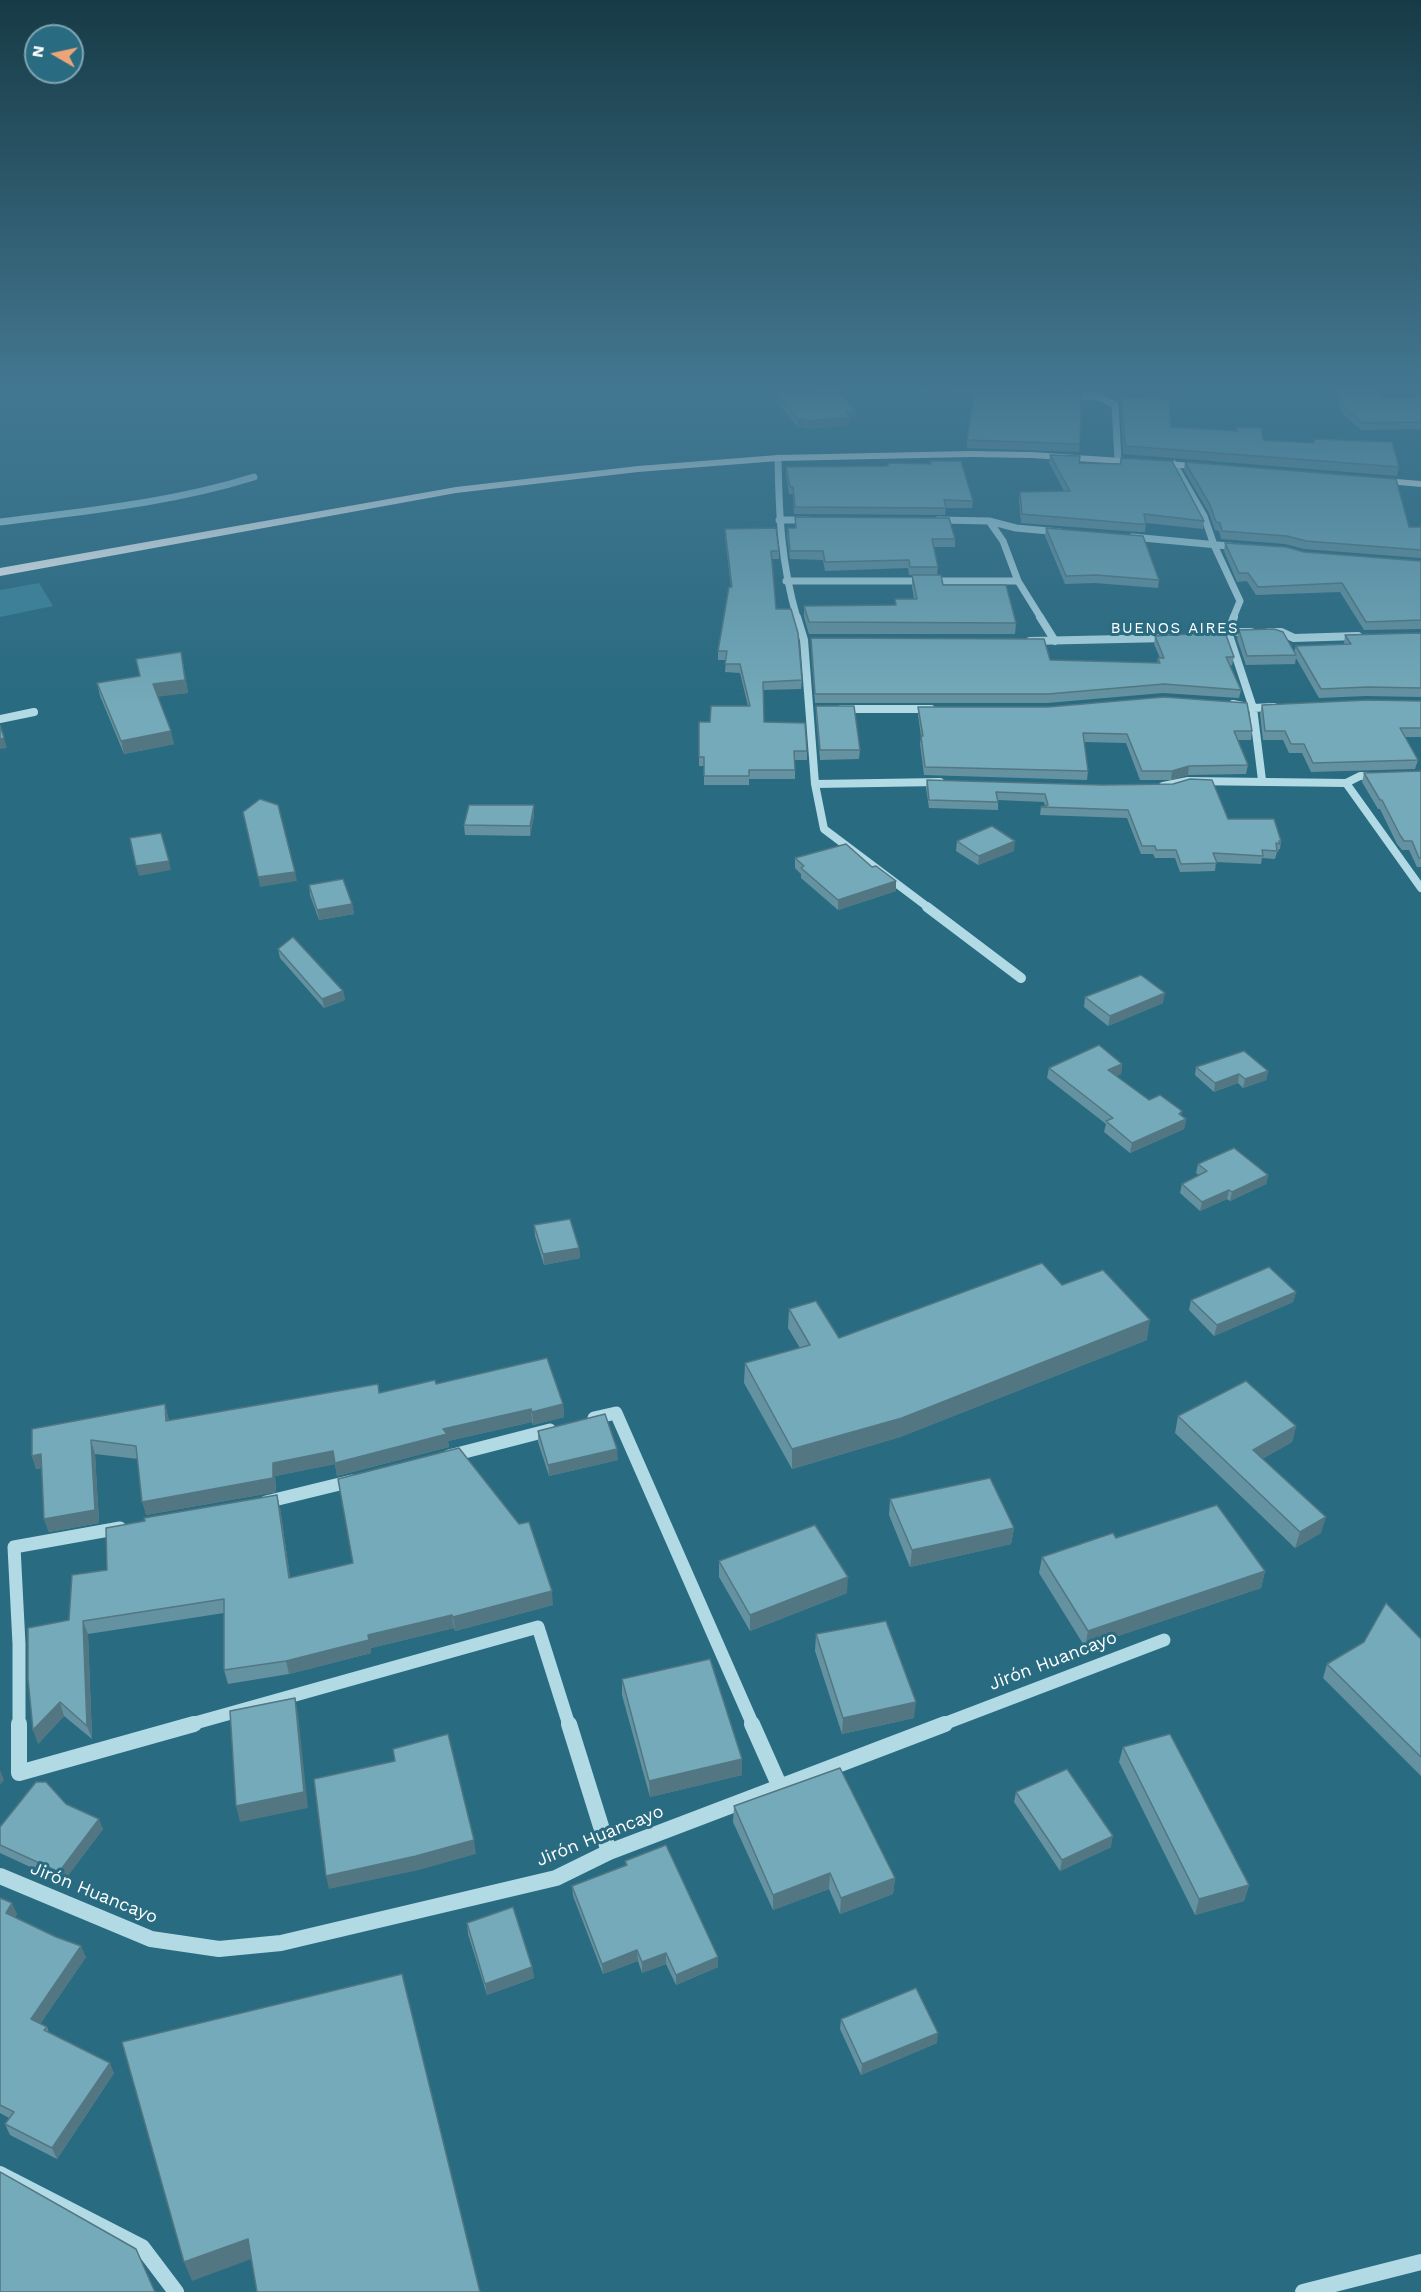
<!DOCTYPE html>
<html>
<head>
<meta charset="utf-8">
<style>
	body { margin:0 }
	#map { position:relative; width:1421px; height:2292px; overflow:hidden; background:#296b80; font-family:"Work Sans",sans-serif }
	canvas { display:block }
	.north { position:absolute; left:24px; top:24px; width:60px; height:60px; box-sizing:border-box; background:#296b80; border:2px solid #7fa6b3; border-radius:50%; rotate:279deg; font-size:16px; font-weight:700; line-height:24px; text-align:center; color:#fff }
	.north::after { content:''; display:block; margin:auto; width:21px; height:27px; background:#eca578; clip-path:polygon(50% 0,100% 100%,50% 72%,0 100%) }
</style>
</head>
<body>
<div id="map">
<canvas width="1421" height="2292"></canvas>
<div class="north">N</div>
</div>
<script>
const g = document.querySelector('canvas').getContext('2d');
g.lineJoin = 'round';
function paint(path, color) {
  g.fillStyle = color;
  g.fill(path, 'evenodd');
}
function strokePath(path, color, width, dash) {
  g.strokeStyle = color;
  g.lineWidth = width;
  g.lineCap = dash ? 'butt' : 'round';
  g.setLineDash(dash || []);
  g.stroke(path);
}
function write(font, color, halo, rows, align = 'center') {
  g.font = font + ' "Work Sans",sans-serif';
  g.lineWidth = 6;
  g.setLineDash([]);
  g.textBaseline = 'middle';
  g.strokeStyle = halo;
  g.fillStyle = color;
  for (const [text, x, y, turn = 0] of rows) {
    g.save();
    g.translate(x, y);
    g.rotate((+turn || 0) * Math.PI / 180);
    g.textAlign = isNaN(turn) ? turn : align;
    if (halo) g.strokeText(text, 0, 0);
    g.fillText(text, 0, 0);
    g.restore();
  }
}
paint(new Path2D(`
	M39,583L53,606L0,617V590Z`), '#3a859b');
strokePath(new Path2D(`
	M913,385L989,390
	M1068,395L1099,397L1115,405L1118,460
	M778,458C779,515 781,563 797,618
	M1174,464L1204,516L1214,545L1240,601L1233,618
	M779,520H809
	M938,520L989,521
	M0,522C86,511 170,503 254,477
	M1132,537L1239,547
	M786,581H1018
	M1041,618L1018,581L1003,541L989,521L1016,528L1060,532`), '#b1dae5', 7);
strokePath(new Path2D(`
	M797,617L804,640L815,784L824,829L929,908
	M1040,617L1055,641
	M1234,617L1228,632L1253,708L1262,780
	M1269,632H1281L1294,638L1358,636
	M1213,635L1228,632H1251
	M1030,641L1167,638
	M1233,704L1253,708L1274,707
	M841,709H931
	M0,719L34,712
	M1346,783L1421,888
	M815,784L940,782
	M1163,786L1188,781L1346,783L1360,776H1376`), '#b1dae5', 8);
strokePath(new Path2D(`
	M927,907L1021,978`), '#b1dae5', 10);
strokePath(new Path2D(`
	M594,1418L616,1413L753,1725
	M449,1456L550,1430
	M266,1502L352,1481
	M19,1725V1644L14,1547L120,1528
	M188,1725L538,1627L569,1725
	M941,1725L1164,1640`), '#b1dae5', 13);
strokePath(new Path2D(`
	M19,1724V1773L194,1724
	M569,1724L609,1852
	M752,1724L780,1787
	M0,1876L151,1939L219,1949L281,1943L556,1878L609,1852L945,1724
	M0,2174L142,2247L176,2292
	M1303,2292L1421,2262`), '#b1dae5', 16);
paint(new Path2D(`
	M970,451L1032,452L1210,464L1215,467L1210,470L1032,458L970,457L778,461L638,472L456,493L0,576V568L456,487L638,466L778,455Z
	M1372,477L1421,481V487L1368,482V478Z`), '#fff');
paint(new Path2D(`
	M1005,385H1081V390Z
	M1335,385H1376L1380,397H1421V429L1361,430L1342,414L1334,389Z
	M777,394L856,419H850V425L807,429L805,427L798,428L777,402Z
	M1122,397L1171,427L1236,431V427L1263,440L1313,443L1314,439L1399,467L1397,476L1123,454L1121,405Z
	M967,440L1080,444L1079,452L967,448Z
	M1050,455L1079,463L1120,464L1121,458L1204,521L1203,529L1146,523L1145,532H1138L1021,523L1019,500L1020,492L1064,491L1049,463Z
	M930,461L973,501L972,508H946L945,515L794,514L793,494H789L786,474V467L887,466L930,464Z
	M1185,462L1409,527H1421V558L1304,549L1285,544L1221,539L1219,531L1215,530L1209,513L1184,470Z
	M795,517L955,539V547H934L938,567L937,575L943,585L1016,623L1015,634H809L804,617V606L895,605V599H914L912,587V575H909L908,568L825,571L823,560L790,559L787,536L788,528H795Z
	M1046,528L1159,580L1158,588L1095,583L1065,584L1045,536Z
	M725,529L779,551V559H772L776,609L802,680L801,689L763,690L764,722L807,751V760H795V779H749V785H704V766H699V722H710L748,706L740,673L725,672L726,660H718V651L731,587L725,537Z
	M1225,543L1304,552L1421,561V629L1364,630L1340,592L1256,595L1247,581L1237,582L1224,551Z
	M1239,630L1294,652L1296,646L1344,645V643L1345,635L1421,633V697L1366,696L1319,698L1296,658L1295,664L1246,665L1237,639Z
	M1155,636L1234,657L1232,665L1230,666L1241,690L1239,698L1163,693L1047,703H815L811,646V638L1050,660L1157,663L1158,658H1160L1154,644Z
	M181,652L188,693L158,696L174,744L124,754L100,696L97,683L140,676Z
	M1421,701V737H1405L1418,760L1415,769L1311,772L1302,753H1289L1283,740H1263L1260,714L1262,705Z
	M816,706L860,750L859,759L820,760L816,715Z
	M918,707L1252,731L1251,740H1238L1248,765L1246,774L1188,775L1171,780H1140L1126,743L1084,742L1088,771L1087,780L924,775L920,744L921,736L918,715Z
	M1421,771V867H1417L1409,850H1402L1397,844L1380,809H1378L1362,782L1364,773Z
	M927,780L1102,785L1228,819L1281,841L1280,849H1279L1278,852H1277L1275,859L1262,858L1261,864L1216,862L1215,871L1180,872L1175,858H1155L1153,854H1141L1127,818L1040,815L1041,807L1045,806L1044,802L998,800V810L929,808L926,788Z
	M534,815L530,836L465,835L464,825Z
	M957,841L1014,851L978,865L956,851Z
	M795,858L872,867L896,881V891L838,910L801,878V874L795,868Z
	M309,885L352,904L354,914L319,920L310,895Z
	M278,949L343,991L345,1000L324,1008L280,958Z
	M1085,997L1163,1003L1108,1026L1084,1007Z
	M1122,1064L1121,1074L1116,1076L1149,1100L1182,1111L1181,1115L1186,1119L1184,1129L1130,1153L1104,1132L1106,1124L1047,1078L1049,1068Z
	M1196,1067L1268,1071L1266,1080L1243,1088L1238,1083L1214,1092L1195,1075Z
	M1198,1164L1268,1175L1266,1184L1230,1201L1227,1199L1200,1211L1180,1193L1182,1184L1199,1175L1196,1173Z
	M534,1225L579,1248L580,1258L544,1265L535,1236Z
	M1062,1285L1147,1340L900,1437L792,1469L744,1383L745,1363L800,1348L788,1328L789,1309L839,1338Z
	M1296,1292L1293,1302L1214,1336L1189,1310L1191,1300Z
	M436,1384L563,1404L564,1417L533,1425L532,1422L448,1441L449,1447L337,1476L335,1464L275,1476L276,1492L146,1515L138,1459L95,1454L99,1523L49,1532L44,1519L42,1468L36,1469L32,1456L165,1404L169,1421L379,1393Z
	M1178,1416L1296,1426L1292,1442L1262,1459L1321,1533L1295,1548L1175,1433Z
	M538,1431L618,1460L549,1476L538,1442Z
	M890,1499L1014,1528L1011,1544L910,1567L889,1515Z
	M280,1508L290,1577L553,1605L455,1631L454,1628L371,1648V1653L289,1674L228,1684L224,1670V1613L88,1634L92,1739L64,1716L38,1744L69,1620L107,1570Z
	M1116,1538L1265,1571L1261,1588L1085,1647L1039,1573L1042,1557Z
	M719,1561L847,1593L750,1631L719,1577Z
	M816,1634L914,1718L842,1734L815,1651Z
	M1421,1639V1776L1323,1678L1327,1664Z
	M622,1679L742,1759V1775L650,1797L622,1695Z
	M1123,1747L1249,1885L1244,1901L1195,1915L1119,1762Z
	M1016,1792L1111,1847L1060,1871L1014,1802Z
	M66,1804L103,1829L63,1882L0,1853V1827Z
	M734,1806L895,1878L893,1894L840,1914L829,1889L773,1910L733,1822Z
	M625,1861L718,1967L676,1985L666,1964L642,1973L638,1961L603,1974L573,1896L572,1886L626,1866Z
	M0,1898L17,1914L15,1917L86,1957L40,2024L47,2027L49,2033L114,2073L57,2159L10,2135L5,2124L9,2118L0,2113Z
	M467,1923L532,1967L534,1978L487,1995L468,1934Z
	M841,2019L937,2043L861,2075L840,2029Z`), '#6592a0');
paint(new Path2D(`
	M856,411V419H850V425L807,429V421L846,412Z
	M806,419L805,427L798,428V420Z
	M181,652L188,693L156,697L153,684Z
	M171,731L174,744L124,754L121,741Z
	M4,738L7,748L0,749V739Z
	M1189,766L1188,775L1171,780L1172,771Z
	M534,805V815L530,836V826Z
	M1015,841L1014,851L978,865L979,856Z
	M169,861L171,870L139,876L136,866Z
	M295,872L297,881L260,887L258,877Z
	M896,881V891L838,910V900Z
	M352,904L354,914L319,920L317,910Z
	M343,991L345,1000L324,1008L322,999Z
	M1165,993L1163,1003L1108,1026L1110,1016Z
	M1122,1064L1121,1074L1107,1080L1108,1070Z
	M1268,1071L1266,1080L1243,1088L1245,1079Z
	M1239,1074L1238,1083L1214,1092L1215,1083Z
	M1182,1111L1180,1122L1186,1119L1184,1129L1130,1153L1132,1143Z
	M1268,1175L1266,1184L1230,1201L1232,1192Z
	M1229,1190L1227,1199L1200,1211L1202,1202Z
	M579,1248L580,1258L544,1265L543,1254Z
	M1296,1292L1293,1302L1214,1336L1217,1325Z
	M1150,1320L1147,1340L900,1437L792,1469V1449Z
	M165,1404L168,1417L170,1434L166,1421Z
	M563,1404L564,1417L533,1425L532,1412Z
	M531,1409L532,1422L448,1441L449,1447L337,1476L335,1463L443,1429Z
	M1296,1426L1292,1442L1249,1466L1253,1450Z
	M91,1440L95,1454L99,1523L49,1532L44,1519Z
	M617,1449L618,1460L549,1476L548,1465Z
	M333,1451L335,1464L275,1476L276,1492L146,1515L142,1502L273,1463Z
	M41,1454L45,1467L36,1469L32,1456Z
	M277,1495L280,1508L292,1591L289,1578Z
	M1326,1517L1321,1533L1295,1548L1300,1532Z
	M1014,1528L1011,1544L910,1567L912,1550Z
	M1265,1571L1261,1588L1085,1647L1088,1631Z
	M848,1577L847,1593L750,1631V1615Z
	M552,1591L553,1605L455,1631L453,1617Z
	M452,1615L454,1628L371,1648V1653L289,1674L286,1661L368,1635Z
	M83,1621L88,1634L92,1739L87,1726Z
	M295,1698L298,1714L308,1808L240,1822L236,1806Z
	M60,1702L64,1716L38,1744L33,1730Z
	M916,1702L914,1718L842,1734L843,1718Z
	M742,1759V1775L650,1797L649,1781Z
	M0,1770L4,1780L0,1785Z
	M99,1819L103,1829L63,1882L59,1872Z
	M1113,1836L1111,1847L1060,1871L1062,1860Z
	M474,1840L476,1854L419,1870L329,1889L326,1876Z
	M830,1873L829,1889L773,1910V1895Z
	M895,1878L893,1894L840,1914L841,1898Z
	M1249,1885L1244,1901L1195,1915L1199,1899Z
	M12,1903L17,1914L10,1924L6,1913Z
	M81,1946L86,1957L36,2030L31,2019Z
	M637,1950L638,1961L603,1974L602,1964Z
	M666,1953V1964L642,1973V1962Z
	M718,1957V1967L676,1985V1975Z
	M532,1967L534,1978L487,1995L485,1984Z
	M938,2033L937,2043L861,2075L862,2064Z
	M110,2063L114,2073L57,2159L52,2148Z
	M248,2239L254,2258L192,2281L184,2262Z`), '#527782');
const building = new Path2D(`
	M1337,385H1376L1380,397H1421V422L1362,423L1344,407Z
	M975,387L1081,393L1080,444L967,440Z
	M836,388L856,411L846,412L850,417L807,421L806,419L798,420L777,394Z
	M1122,397L1169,399L1171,427L1237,431L1236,427L1261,428L1263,440L1314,443V439L1392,442L1399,467L1125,446Z
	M1050,455L1080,456L1079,463L1121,464V458L1172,461L1204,521L1144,514L1146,524H1139L1022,514L1020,492L1070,491Z
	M930,461H961L973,501L944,500L946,508L795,507L793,487H790L786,467L887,466L889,463L931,464Z
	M1185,462L1396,479L1409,527H1421V550L1306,541L1287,536L1222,531L1220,523L1216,522L1210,505Z
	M795,517L949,518L955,539H932L938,567H910L909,560L825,562L823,551H790L788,528H796Z
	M776,528L779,551H771L776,609H791L798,633L802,680L763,682L764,722L805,723L807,751H794L795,770H749V776H704V757H699V722H710L711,706H750L740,664H725L727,651H718L729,587H732L725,529Z
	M1046,528L1143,536L1159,580L1096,575L1066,576Z
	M1225,543L1286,547L1304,552L1421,561V620L1366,622L1342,583L1258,587L1248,573H1239Z
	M912,575H941L943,585H1006L1016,623L809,622L804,606L896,605L895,599H917Z
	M1274,629L1283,632L1296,655L1247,656L1239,630Z
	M1225,632L1234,657H1226L1241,690L1164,684L1048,694H815L811,638L1044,639L1050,660L1160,663L1158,658H1164L1155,636Z
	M1421,633V688L1368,687L1321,689L1296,646L1351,644L1345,635Z
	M181,652L185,680L153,684L171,731L121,741L97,683L140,676L136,659Z
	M1164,697L1247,703L1252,731H1234L1248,765L1189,766L1172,771H1142L1127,734L1083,733L1088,771L925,767L921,736H923L918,707H1048Z
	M1368,700L1421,701V728H1400L1418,760L1313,763L1304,744H1291L1285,731H1265L1262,705Z
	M816,706H854L860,750H820Z
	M0,725L4,738L0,739Z
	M1421,771V858H1419L1412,841H1404L1400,835L1382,800H1380L1364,773Z
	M1190,779L1212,780L1228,819H1274L1281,841H1279L1280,844L1276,843L1277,851L1262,850L1263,856L1213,853L1217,863L1181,864L1176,850H1156L1155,846H1142L1128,810L1041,807L1048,805L1045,794L996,792L998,802L929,800L927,780L1102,785L1173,784Z
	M260,799L278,805L295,872L258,877L243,812Z
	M469,805H534L530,826L464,825Z
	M992,826L1015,841L979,856L957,841Z
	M161,833L169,861L136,866L130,838Z
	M846,844L872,867L876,866L896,881L838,900L801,868L804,866L795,858Z
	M343,879L352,904L317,910L309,885Z
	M293,937L343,991L322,999L278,949Z
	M1141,975L1165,993L1110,1016L1085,997Z
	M1099,1045L1122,1064L1108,1070L1149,1100L1160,1095L1182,1111L1179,1114L1186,1119L1132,1143L1106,1121L1113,1118L1049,1068Z
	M1244,1051L1268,1071L1245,1079L1239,1074L1215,1083L1196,1067Z
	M1234,1148L1268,1175L1232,1192L1229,1190L1202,1202L1182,1184L1207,1171L1198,1164Z
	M570,1219L579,1248L543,1254L534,1225Z
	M1042,1263L1062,1285L1103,1270L1150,1320L902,1418L792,1449L745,1363L810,1345L789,1309L816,1301L839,1338Z
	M1269,1267L1296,1292L1217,1325L1191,1300Z
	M547,1358L563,1404L532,1412L531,1409L443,1429L447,1434L335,1463L333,1451L273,1463V1478L142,1502L136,1446L91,1440L95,1510L44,1519L41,1454L32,1456V1429L165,1404L166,1421L378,1384L379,1393L435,1380L436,1384Z
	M1246,1381L1296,1426L1253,1450L1326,1517L1300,1532L1178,1416Z
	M605,1414L617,1449L548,1465L538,1431Z
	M459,1448L519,1524L529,1522L552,1591L453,1617L452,1615L368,1635L369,1640L286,1661L224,1670V1599L83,1621L87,1726L60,1702L33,1730L28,1679V1628L69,1620L72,1575L107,1570L106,1528L145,1521L144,1518L277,1495L289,1578L353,1563L338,1479Z
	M990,1478L1014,1528L912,1550L890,1499Z
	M1217,1505L1265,1571L1088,1631L1042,1557L1113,1533L1116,1538Z
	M815,1525L848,1577L750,1615L719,1561Z
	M1386,1603L1421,1639V1757L1327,1664L1364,1642Z
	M886,1621L916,1702L843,1718L816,1634Z
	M710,1659L742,1759L649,1781L622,1679Z
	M295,1698L304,1792L236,1806L230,1711Z
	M448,1734L474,1840L416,1856L326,1876L314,1779L395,1761L393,1749Z
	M1170,1734L1249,1885L1199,1899L1123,1747Z
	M840,1768L895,1878L841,1898L830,1873L773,1895L734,1806Z
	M1067,1769L1113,1836L1062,1860L1016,1792Z
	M36,1782H46L66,1804L99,1819L59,1872L0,1845V1827Z
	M666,1845L718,1957L676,1975L666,1953L642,1962L637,1950L602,1964L572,1886L627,1865L625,1861Z
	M0,1898L12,1903L6,1913L56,1937L81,1946L31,2019L47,2027L44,2030L110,2063L52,2148L5,2124L14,2112L0,2105Z
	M513,1907L532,1967L485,1984L467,1923Z
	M402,1974L480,2292H257L248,2239L184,2262L122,2042Z
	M916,1988L938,2033L862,2064L841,2019Z
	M0,2172L136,2249L155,2292H0Z`);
paint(building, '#75aaba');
strokePath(building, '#527782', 1.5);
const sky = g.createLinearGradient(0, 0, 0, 706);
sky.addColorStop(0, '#173b46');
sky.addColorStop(0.55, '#437791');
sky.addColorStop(1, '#43779100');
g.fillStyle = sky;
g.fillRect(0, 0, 1421, 706);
g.letterSpacing = '1.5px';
write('15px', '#fff', '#296b80', [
	["BUENOS AIRES",1175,629]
]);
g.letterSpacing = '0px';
write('18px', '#fff', '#296b80', [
	["Jirón Huancayo",1053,1661,-21],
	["Jirón Huancayo",600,1836,-22],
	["Jirón Huancayo",94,1893,22]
]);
</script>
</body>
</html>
